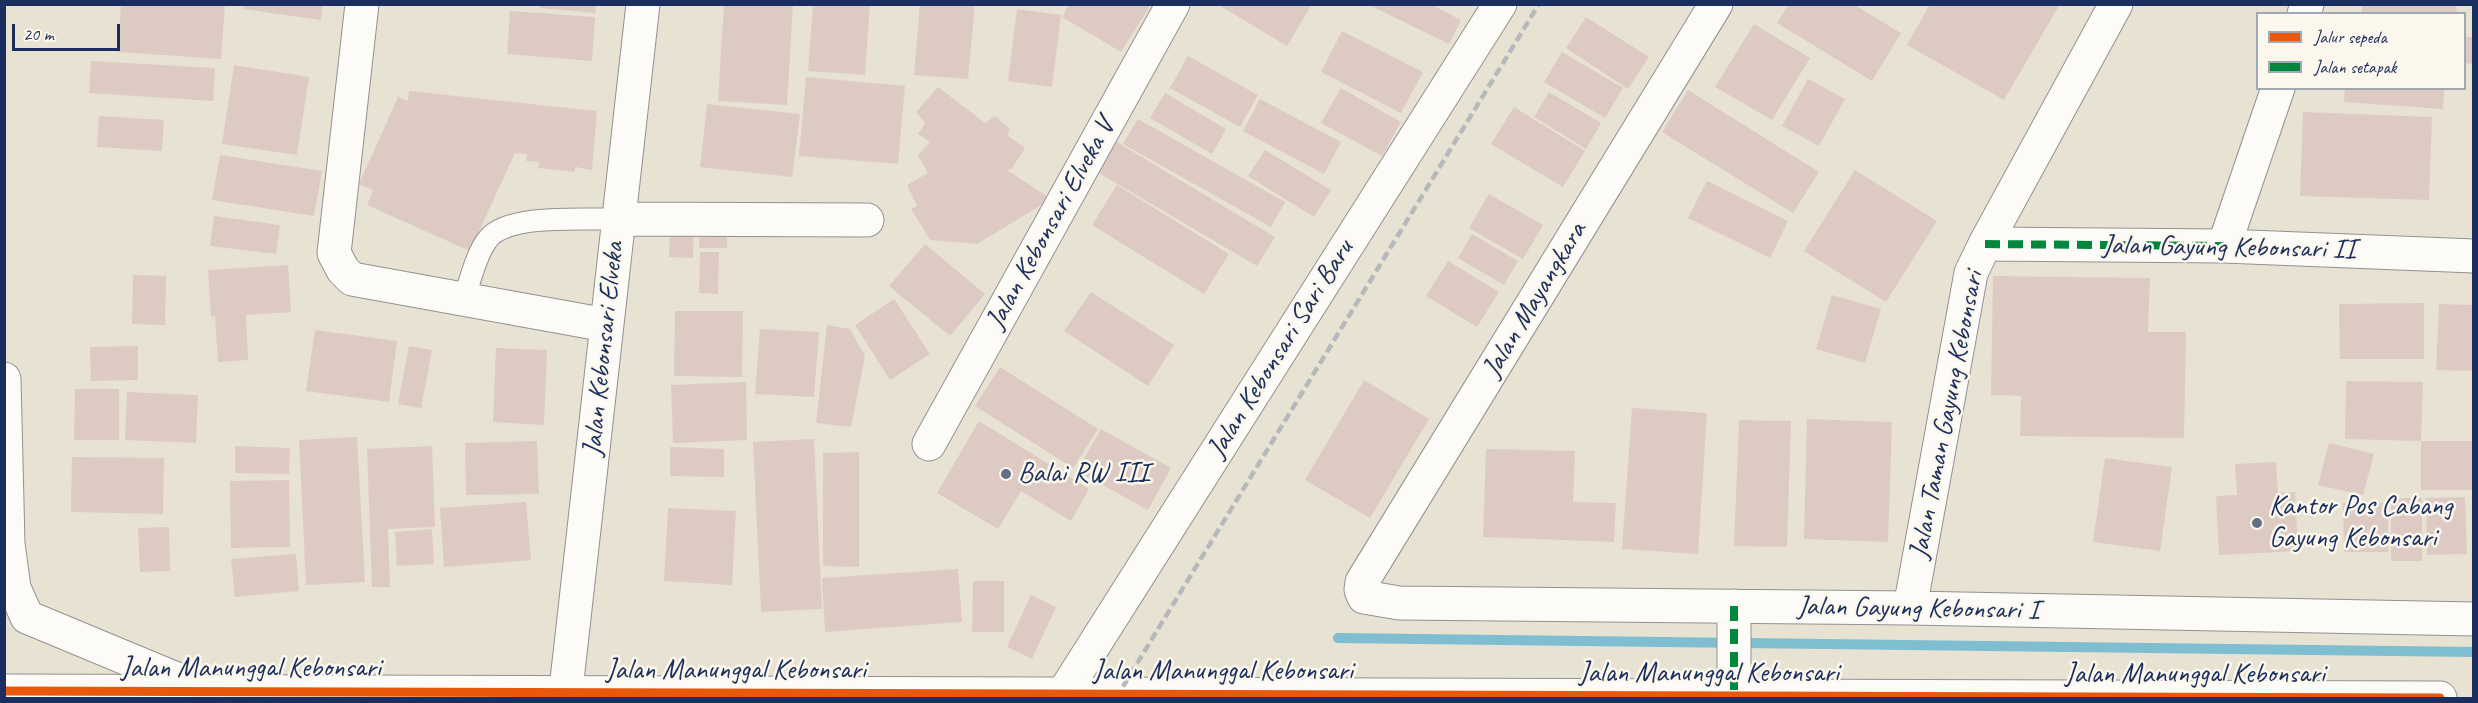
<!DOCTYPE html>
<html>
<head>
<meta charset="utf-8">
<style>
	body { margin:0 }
	#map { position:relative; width:2478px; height:703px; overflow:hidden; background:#e8e2d2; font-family:Caveat,sans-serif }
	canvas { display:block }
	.frame { position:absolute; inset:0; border:6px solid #1b2f5e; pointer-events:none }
	.legend { position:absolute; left:2256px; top:12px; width:210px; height:78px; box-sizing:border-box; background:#fbf7ec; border:2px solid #a1a7b3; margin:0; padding:8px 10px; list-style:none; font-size:18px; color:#1b2f5e }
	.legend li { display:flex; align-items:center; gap:12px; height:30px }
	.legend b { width:30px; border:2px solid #a1a7b3 }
	.scale { position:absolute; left:12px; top:24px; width:108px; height:27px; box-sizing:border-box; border:3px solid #1b2f5e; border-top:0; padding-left:8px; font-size:18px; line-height:21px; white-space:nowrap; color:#1b2f5e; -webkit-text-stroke:4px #fbf7ec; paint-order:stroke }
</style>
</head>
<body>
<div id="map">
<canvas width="2478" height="703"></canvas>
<div class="frame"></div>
<ul class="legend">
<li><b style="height:8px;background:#e8590c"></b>Jalur sepeda</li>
<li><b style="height:8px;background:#00873e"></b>Jalan setapak</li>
</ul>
<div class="scale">20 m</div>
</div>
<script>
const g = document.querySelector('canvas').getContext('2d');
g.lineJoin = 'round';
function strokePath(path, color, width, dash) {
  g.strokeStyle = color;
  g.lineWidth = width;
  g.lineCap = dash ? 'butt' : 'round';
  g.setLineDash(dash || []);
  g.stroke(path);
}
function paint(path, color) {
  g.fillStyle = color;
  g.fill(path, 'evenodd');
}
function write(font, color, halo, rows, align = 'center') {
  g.font = font + ' Caveat,sans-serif';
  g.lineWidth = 5;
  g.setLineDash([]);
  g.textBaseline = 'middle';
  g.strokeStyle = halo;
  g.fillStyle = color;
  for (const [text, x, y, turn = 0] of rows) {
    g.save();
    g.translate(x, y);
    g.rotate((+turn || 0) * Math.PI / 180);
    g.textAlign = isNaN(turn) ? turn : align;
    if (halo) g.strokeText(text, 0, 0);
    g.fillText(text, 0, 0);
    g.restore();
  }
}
strokePath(new Path2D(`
	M1338,638L2474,652`), '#7ebed0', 10);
paint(new Path2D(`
	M121,4H225L221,59L118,52Z
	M244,4H323L321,20L243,9Z
	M540,4H596L595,13L540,8Z
	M724,4H793L787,105L718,101Z
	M813,4H870L865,75L808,71Z
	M920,4H975L968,79L914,75Z
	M1069,4H1151L1121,52L1062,17Z
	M1217,4H1312L1287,46Z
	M1367,4H1430L1461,20L1449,44Z
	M1789,4H1853L1901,33L1872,81L1777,23Z
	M1930,4H2060L2004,100L1907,45Z
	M2362,4H2456L2457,14H2362Z
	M1017,9L1061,15L1052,87L1008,81Z
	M510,11L595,17L592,61L507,54Z
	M1586,17L1649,57L1628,89L1566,48Z
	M1754,24L1810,58L1772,120L1715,87Z
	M1342,31L1423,72L1401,113L1321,72Z
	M2464,37H2474V64L2464,63Z
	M1562,52L1623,88L1605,118L1544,82Z
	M1188,56L1258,95L1240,127L1170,88Z
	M91,61L215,68L213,101L89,93Z
	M234,65L309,77L297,155L222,144Z
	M806,77L905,86L898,164L799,156Z
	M1808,79L1845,99L1819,146L1782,126Z
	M938,87L985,123L995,116L1010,129L1007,135L1025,148L1012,168L1007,170L1051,199L977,244L930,240L911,209L917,206L907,185L928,173L918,155L930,142L918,134L925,123L916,112Z
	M1341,88L1401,122L1382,156L1321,123Z
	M2345,88H2444L2443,109L2344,102Z
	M1688,90L1819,172L1793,213L1662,132Z
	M409,91L597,111L592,170L575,167V172L538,168L539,162L526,161L527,154L515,153L470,251L367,205L373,190L359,184L398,97L408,101Z
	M1549,92L1601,123L1586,149L1534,117Z
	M1165,93L1226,129L1212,154L1150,118Z
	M1260,99L1341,142L1324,174L1243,131Z
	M707,104L800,114L792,177L700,167Z
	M1514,107L1585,151L1563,187L1491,144Z
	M2303,112L2432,117L2429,200L2300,196Z
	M99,116L164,120L162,151L97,147Z
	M1138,119L1285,202L1271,227L1123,144Z
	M1110,138L1275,237L1257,266L1092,169Z
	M1265,150L1331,190L1314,217L1248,176Z
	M220,155L322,171L314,216L212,200Z
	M1855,170L1937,221L1886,302L1804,251Z
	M1707,181L1788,221L1770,258L1688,218Z
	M1117,185L1229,254L1204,294L1092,225Z
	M1489,194L1543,225L1523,259L1469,228Z
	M214,216L280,225L276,254L210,246Z
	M670,226H694L693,258L669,257Z
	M700,228L727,229V248H699Z
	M1472,234L1518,261L1504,285L1458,258Z
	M925,244L985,294L950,336L889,286Z
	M700,252H719L718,294L699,293Z
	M1448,261L1499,292L1477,327L1426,296Z
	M288,265L291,312L246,315L248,360L218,362L215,316L211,317L208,270Z
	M133,275L166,276L165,325L132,324Z
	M1993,276L2150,278L2148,332H2186L2184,438L2020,436L2021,396L1991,395Z
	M1091,292L1174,345L1148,386L1064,331Z
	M1832,295L1881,309L1865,363L1816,349Z
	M894,299L930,354L890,380L855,325Z
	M2424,303V359H2340L2339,304Z
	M2439,304L2474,305V371L2436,370Z
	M675,311H743L742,377L674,376Z
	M827,325L850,329L865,356L851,427L816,423Z
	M760,329L819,332L814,397L755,394Z
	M315,330L397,341L389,402L306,391Z
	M138,346V380L91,381L90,347Z
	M409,346L432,350L421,408L398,404Z
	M496,348L547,350L544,425L493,422Z
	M1000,367L1098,429L1073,468L975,406Z
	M1364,380L1429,419L1370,518L1305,480Z
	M2346,381L2423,382L2421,441H2474V490H2421V441L2345,439Z
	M746,382L747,440L673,443L671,385Z
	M75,389H119V440H74Z
	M127,392L198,395L196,443L125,440Z
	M1632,408L1707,413L1698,554L1622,549Z
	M1807,419L1892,422L1888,542L1804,539Z
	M1739,420L1791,421L1787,547L1734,546Z
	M979,421L1089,489L1071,521L1021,491L998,529L937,493Z
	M1101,429L1171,468L1148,510L1077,471Z
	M357,437L365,582L306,585L299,440Z
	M814,439L822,609L761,612L753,442Z
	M537,441L539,494L466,495L465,443Z
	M2329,443L2374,454L2363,495L2318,485Z
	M235,446L290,448L289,474L235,473Z
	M432,446L435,527L388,529L390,587H372L367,449Z
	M670,447L724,449V477L670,476Z
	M1486,449L1575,451L1573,502L1616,503L1614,542L1483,537Z
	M859,452V567L823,566V453Z
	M72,457L164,458L163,514L71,512Z
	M2105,458L2172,467L2160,551L2093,542Z
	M2276,462L2278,493L2295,492L2298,551L2219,555L2216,496L2237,495L2235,464Z
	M289,480L290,547L231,548L230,481Z
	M2465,497L2467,554L2427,555L2426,498Z
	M2391,498H2422V561H2391Z
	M526,502L531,560L444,567L440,508Z
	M2343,503H2388V552H2344Z
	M668,508L736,511L732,585L664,581Z
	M169,527L170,571L140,572L138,528Z
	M432,529L434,564L397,566L395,532Z
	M296,554L299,591L235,597L231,559Z
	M958,569L962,622L825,632L822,578Z
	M973,581H1004V632H972Z
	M1031,595L1056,607L1032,659L1007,647Z`), '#ddcbc3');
const service = new Path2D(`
	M464,300C469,283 477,252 488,239C508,213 586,220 618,219`);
const minor = new Path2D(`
	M362,4L334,253L343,270L352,279L606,325
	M1716,4L1362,582L1361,590L1364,597L1399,603L1910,608L2474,619
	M2304,14L2307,4
	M618,219L867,220
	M1985,244L2224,246L2474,256
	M2224,246L2278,88
	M4,379L8,544L14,588L27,617L205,691
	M929,444L1173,4
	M1734,606V698
	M1910,608L1971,273L1985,244L2116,4
	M1063,694L1500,4
	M565,698L643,4`);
const tertiary = new Path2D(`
	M4,691L2440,698`);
strokePath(service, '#929292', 23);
strokePath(minor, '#929292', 35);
strokePath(tertiary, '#929292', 35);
strokePath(service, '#fcfbf8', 21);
strokePath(minor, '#fcfbf8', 33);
strokePath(tertiary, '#fcfbf8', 33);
strokePath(new Path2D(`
	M1116,698L1539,4`), '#b6b8ba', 4.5, [9, 4.5]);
strokePath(new Path2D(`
	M1985,244L2224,246
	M1734,606V697`), '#00873e', 8, [15, 8]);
strokePath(new Path2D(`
	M4,691L2440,698`), '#e8590c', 9);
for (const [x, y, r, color] of [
	[1006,474,6,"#636e87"],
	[2257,523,6,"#636e87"]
]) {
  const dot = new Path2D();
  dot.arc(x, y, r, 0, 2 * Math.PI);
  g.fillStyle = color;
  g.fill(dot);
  strokePath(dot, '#fbf7ec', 2);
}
write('28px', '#1b2f5e', '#fbf7ec', [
	["Jalan Kebonsari Elveka V",1051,224,-61],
	["Jalan Gayung Kebonsari II",2229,248,1],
	["Jalan Mayangkara",1535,300,-59],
	["Jalan Kebonsari Elveka",604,349,-84],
	["Jalan Kebonsari Sari Baru",1281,349,-58],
	["Jalan Taman Gayung Kebonsari",1947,415,-79],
	["Jalan Gayung Kebonsari I",1918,609,1],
	["Jalan Manunggal Kebonsari",251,669],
	["Jalan Manunggal Kebonsari",736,671],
	["Jalan Manunggal Kebonsari",1223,672],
	["Jalan Manunggal Kebonsari",1709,674],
	["Jalan Manunggal Kebonsari",2195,675]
]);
write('28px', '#1b2f5e', '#fbf7ec', [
	["Balai RW III",1018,474],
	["Kantor Pos Cabang",2269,507],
	["Gayung Kebonsari",2269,539]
], 'left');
</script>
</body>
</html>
